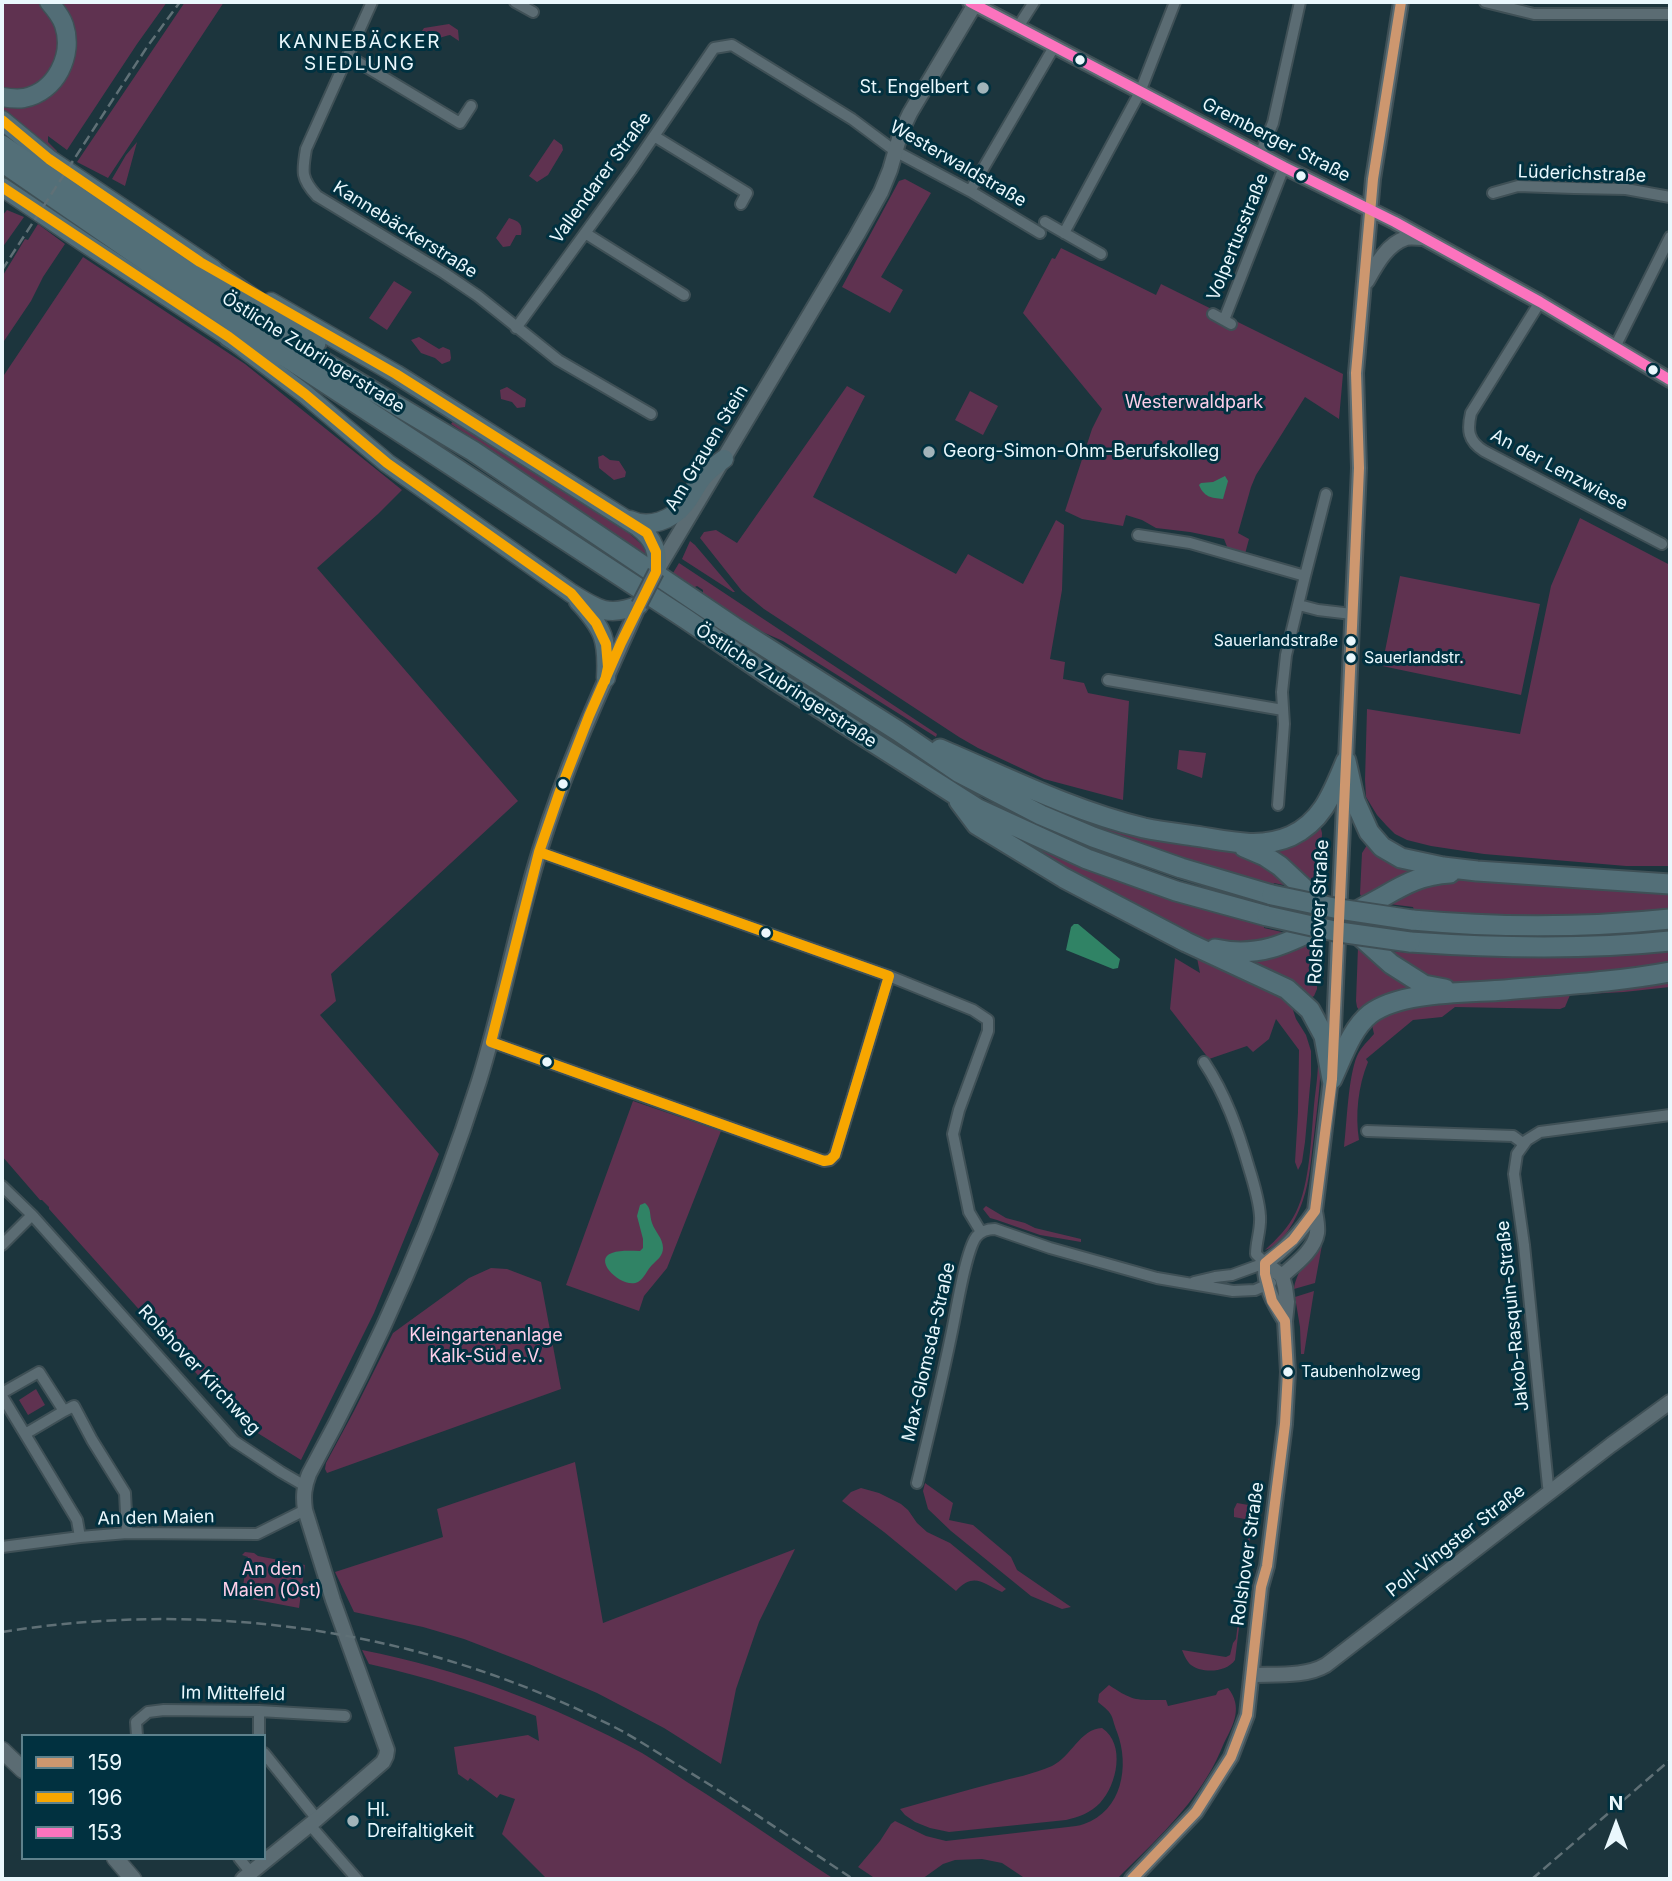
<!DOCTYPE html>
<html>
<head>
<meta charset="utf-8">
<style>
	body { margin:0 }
	#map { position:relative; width:1672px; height:1881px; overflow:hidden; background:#1c353d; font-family:Inter,sans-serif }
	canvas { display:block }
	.frame { position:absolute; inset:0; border:4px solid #eaf8fd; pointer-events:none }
	.legend { position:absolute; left:21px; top:1734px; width:245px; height:126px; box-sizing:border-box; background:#013140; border:2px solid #5e818c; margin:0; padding:9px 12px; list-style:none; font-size:21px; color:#eaf8fd }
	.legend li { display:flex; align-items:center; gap:14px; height:35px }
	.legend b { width:35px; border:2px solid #5e818c }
	.north { position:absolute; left:1581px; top:1790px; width:70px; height:70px; -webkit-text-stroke:5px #013140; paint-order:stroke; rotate:0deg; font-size:19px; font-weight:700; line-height:28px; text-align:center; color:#eaf8fd }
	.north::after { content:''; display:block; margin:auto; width:24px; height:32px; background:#eaf8fd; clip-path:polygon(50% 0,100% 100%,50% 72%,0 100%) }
</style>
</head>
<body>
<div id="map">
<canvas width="1672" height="1881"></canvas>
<div class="frame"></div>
<ul class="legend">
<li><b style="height:9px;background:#cd976f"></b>159</li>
<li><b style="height:9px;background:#f7a600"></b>196</li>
<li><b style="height:9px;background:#fc73be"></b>153</li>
</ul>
<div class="north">N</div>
</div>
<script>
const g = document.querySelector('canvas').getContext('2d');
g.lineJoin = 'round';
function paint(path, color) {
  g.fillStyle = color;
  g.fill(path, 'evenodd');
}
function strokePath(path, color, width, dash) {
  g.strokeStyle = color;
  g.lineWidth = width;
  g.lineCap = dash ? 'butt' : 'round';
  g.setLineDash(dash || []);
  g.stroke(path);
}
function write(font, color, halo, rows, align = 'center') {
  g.font = font + ' Inter,sans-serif';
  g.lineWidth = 6;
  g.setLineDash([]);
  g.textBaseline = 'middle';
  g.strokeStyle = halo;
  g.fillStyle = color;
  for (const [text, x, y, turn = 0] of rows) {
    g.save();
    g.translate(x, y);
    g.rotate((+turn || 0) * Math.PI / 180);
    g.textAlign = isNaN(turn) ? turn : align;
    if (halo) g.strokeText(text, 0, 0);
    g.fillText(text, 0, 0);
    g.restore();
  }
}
paint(new Path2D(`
	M2,2H41L58,26L61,50L47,78L20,93H2Z
	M58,2H167L137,44L67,150L48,136V142L57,151L55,156L2,115V104L59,82Z
	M185,2H224L108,178L77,162Z
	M449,24L458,30L459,41L450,35C441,36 431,45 423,38L422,31L424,28Z
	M554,139L562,145L563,150L548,175L537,182L529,176Z
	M137,142L125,186L112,179L126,155Z
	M905,179L931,193L881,277L903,290L890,313L842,287L899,181Z
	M7,210L24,217L2,248V216Z
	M509,218C519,221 523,224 521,235H516L510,246L503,247L496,238Z
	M38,224L65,244L43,277L31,301L2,344V277L25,239L28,240Z
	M1061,248L1156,295L1161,284L1343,374L1339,419L1305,397L1256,475L1251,487L1238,533L1249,539L1245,554L1228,549L1224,539L1190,532L1156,528L1142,520L1126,515L1123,526L1082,519L1065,511L1092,429L1102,409L1023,313L1052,258L1055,259Z
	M83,257L245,364L402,490L378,514L317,568L518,801L331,974L336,1001L320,1015L439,1154L374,1313L301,1460L256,1432L222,1402L49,1209V1207L42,1200H40L2,1156V378Z
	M394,281L412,292L387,330L369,318Z
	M419,337L439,349L443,347L450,350L451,358L450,361L442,364L435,358L421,353L411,340Z
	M847,386L865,396L813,497L956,574L968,554L1023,584L1056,520L1064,525L1062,590L1050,659L1065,662L1063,679L1084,683L1088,693L1129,701L1123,800L1044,779L978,748L959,737L764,609L742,591L700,538L704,532L716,530L737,543Z
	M507,387L526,399L525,407L517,408L512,402L501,399L500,390Z
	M970,391L998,406L983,435L955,420Z
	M454,420L624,529L647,549L652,559L451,424Z
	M603,455L610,460L619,461L626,472L625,477L614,480L599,468L598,457Z
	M1580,518L1670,565V866H1626L1484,854L1431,846L1407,840L1395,834L1386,825L1377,815L1366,797L1365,780L1367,709L1520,734L1551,586Z
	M690,541L695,545L735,592H733L682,559Z
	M679,563L937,734L936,737L783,641L758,630L703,594V590L697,586L693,588L673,573Z
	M1400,576L1540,604L1521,695L1382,666Z
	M1179,750L1206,753L1202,778L1177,769Z
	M1046,805L1242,852L1297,888L1274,883L1273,886L1235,877L1084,824L1046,807Z
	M1317,824L1321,829L1322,833L1320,892L1271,847Z
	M998,828C1083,870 1172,904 1264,925V928L1291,934L1266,943H1210L1126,906Z
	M1369,842L1423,869L1362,898L1360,894L1362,853Z
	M1454,876L1670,891V910C1584,917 1500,919 1414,910L1413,907L1381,903Z
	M1315,939L1318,946L1317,989L1314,996L1309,999L1240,957Z
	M1358,947L1420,986L1362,1015L1357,1007L1356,1001Z
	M1382,950L1409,953L1410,950C1498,959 1582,957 1670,950V967L1642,972L1450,984L1431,980Z
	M1196,953L1254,979L1290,1001L1296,1019L1306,1035L1311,1051V1075L1305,1142L1302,1162L1298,1170L1295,1162L1298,1112L1299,1050L1276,1019L1269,1039L1253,1052L1247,1046L1209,1059L1170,1009L1175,958L1200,973Z
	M1670,980V987L1624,992L1570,995L1565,1007L1560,1009L1455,1007L1442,1017L1413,1020L1366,1059L1368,1062C1358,1086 1355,1115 1359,1140L1344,1147C1347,1122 1348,1078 1357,1056C1361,1047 1368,1041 1374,1034L1372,1025L1390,1008Z
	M1305,1009C1315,1023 1320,1039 1321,1055C1321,1081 1317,1110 1314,1136C1311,1157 1310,1180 1303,1200C1297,1218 1284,1244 1265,1250C1277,1239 1288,1228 1296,1212C1310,1184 1311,1137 1314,1105C1316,1086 1320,1064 1317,1045C1315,1034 1307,1026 1301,1017Z
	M633,1101L721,1131L667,1268L644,1296L639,1311L566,1285Z
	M986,1206L1006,1218L1025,1223L1035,1228L1081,1239V1242L1040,1235L997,1220L990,1218L983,1209Z
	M1322,1245L1315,1283L1294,1289C1295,1276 1309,1251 1322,1245Z
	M491,1268L507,1269L541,1282L561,1389L327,1473L325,1469L326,1463L354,1411L393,1333L469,1278Z
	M1314,1291L1304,1354H1301L1300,1327L1295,1297Z
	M36,1389L45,1405L28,1415L19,1400Z
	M575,1462L603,1623L795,1549L759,1622L736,1689L721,1764L664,1728L597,1693L529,1664L464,1639L423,1627L354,1612L335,1572L443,1537L437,1509Z
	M925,1483L953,1503L949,1520L973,1525L1011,1557L1017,1570L1071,1607L1062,1609L1031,1596L951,1531L928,1509L923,1491Z
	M861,1488L879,1493L901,1504L908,1510L917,1523L927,1532L950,1543L1006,1589L1002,1592C982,1583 974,1572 956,1591L884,1532L842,1501L851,1492Z
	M1237,1503L1254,1506L1235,1660C1227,1672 1203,1674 1191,1665C1187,1662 1184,1655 1182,1650L1226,1657L1230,1655L1233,1643L1236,1639L1250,1520L1234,1517V1509Z
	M245,1552L254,1553L258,1556L305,1565L299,1608L241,1597L248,1557L242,1555Z
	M362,1650C460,1669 555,1706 642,1753C657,1762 672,1772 687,1782C737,1813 785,1847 834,1879H547L502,1834L515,1799L500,1794L497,1798L470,1778L468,1781L458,1774L454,1747L528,1735L539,1741L536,1716C481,1694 426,1677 369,1664Z
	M1109,1685C1134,1702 1137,1700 1166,1700L1168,1706L1216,1695L1218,1691L1228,1688C1243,1707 1234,1724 1224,1743C1219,1755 1214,1766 1207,1777C1183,1816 1149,1847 1117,1879H1026L1002,1863L982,1859L955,1860L943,1864L922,1879H876L858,1867L880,1841L891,1824L895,1821L926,1836L946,1841L1068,1827C1073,1826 1079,1826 1084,1824C1122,1811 1130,1766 1117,1732C1110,1713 1115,1716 1098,1702L1099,1694Z
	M1102,1728C1126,1744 1117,1785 1100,1803C1090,1813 1079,1817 1066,1820L949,1832L930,1828L915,1822L905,1815L900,1809C932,1800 963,1791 994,1783C1013,1778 1034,1774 1052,1766C1071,1757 1080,1729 1102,1728Z`), '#5f3250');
paint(new Path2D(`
	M1225,476L1228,481L1223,499C1211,498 1204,497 1199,485L1201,483L1213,482Z
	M1074,924H1078L1120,959L1118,968L1113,969L1066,950L1071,927Z
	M645,1203C652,1209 649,1215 652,1223C655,1232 663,1238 663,1248C663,1256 657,1260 652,1265C647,1270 644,1279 638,1282C623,1290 591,1260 612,1253C620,1250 631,1251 640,1251L643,1248V1239L637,1216L640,1205Z`), '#308365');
const minor = new Path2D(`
	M372,2L306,149C302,172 301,179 317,196L444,273L478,296L558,360L651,414
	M515,2L533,12
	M1485,2L1534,14H1670
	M1018,27L1034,2
	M348,56L460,123L471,106
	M654,136L747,193L741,204
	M1260,154L1273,123L1300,2
	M970,191L1054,47
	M1493,193L1518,186L1574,188L1626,189L1670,197
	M1045,222L1101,254
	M585,233L684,295
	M1064,233L1140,92L1175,2
	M1540,302L1471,413C1467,430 1468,441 1484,451L1662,544
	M1213,314L1231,324
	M1224,320L1284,167
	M516,328L631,170L714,48L732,45L852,119L895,151L970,191L1040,233
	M1615,347L1670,237
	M1138,535L1190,543L1305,576
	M1299,605L1318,610L1352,614
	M1108,680L1283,710
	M1278,805L1284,724L1282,692L1286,655L1305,576L1326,494
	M539,852L889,976L973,1010L988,1020V1031L959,1110L953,1134L969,1212L981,1232
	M491,1042L824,1161L830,1160L835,1155L889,976
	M1204,1062C1226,1095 1238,1130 1249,1168C1254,1184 1259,1200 1260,1216C1261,1230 1256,1241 1256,1254L1265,1263
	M1367,1131L1513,1136L1524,1144
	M2,1186L32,1215L234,1441L281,1472L305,1486
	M2,1245L32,1215
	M1194,1282L1215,1277L1232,1275L1265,1263
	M2,1393L39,1372L64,1411L25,1434
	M2,1396L77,1520L80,1537
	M64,1411L74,1406L92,1440L125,1493L127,1533
	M917,1483C929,1434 941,1385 951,1336C956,1314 965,1253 976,1237C981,1231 987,1229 995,1229L1050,1248L1157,1278L1233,1291L1255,1290L1271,1283
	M1553,1491L1548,1486L1524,1245L1514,1174L1517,1154L1527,1140L1540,1132L1670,1115
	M2,1547L80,1537L127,1533L257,1534L305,1510
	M137,1736L136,1722L148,1712L164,1710L259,1711L345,1716
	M259,1736V1711
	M264,1753L317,1819
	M310,1825L357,1879
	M239,1858L251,1873`);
const tertiary = new Path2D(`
	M970,2L1284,167L1395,222L1540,302L1670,380
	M1367,281C1376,265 1387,244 1406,238C1411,237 1418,238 1424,238
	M656,572L857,235L881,192L890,170L901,132L910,113L975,4
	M1333,1050L1359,468L1356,373L1373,179L1401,2
	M1265,1263C1286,1249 1301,1232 1315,1211
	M1265,1263C1264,1285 1273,1302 1285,1321
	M1282,1276C1294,1265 1314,1251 1317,1233C1318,1226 1316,1218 1315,1211L1332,1070
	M1252,1675C1275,1674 1306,1677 1326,1665L1611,1445L1670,1402
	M243,1879L317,1819L383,1762L386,1756L387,1750L333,1600L305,1510C303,1496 304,1487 309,1474C379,1346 435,1220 479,1081C503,1005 516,926 540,850C566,765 603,685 639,605
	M1132,1879L1196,1812L1231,1757L1247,1715L1261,1587L1267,1566L1285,1424L1288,1372L1285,1321L1287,1302L1285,1287L1282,1276L1265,1263`);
const secondary = new Path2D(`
	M2,1750L23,1770
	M115,1858L133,1879`);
const trunk = new Path2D(`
	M2,97C8,98 17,99 24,98C56,92 74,55 64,25C61,16 55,9 49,2
	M2,120L49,159L213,269
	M2,187L85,243L229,337L305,394L387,463L571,593C598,610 609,617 639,605
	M271,302L396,374L638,527C654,539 659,552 656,572
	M630,520C649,529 672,520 685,504C692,496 696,485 703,477C709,470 717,464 724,459
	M578,601C604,629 608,640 606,678`);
const motorway = new Path2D(`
	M2,145L282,337L473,451L734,627L898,731L958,772L1041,815L1093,837L1181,868L1272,895
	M2,162L275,350L686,619L774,679L978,809L1087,859L1176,891L1267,916
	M200,262L316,343
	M229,337L270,362
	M940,749C1006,777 1073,811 1144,828C1163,832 1182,834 1202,837C1231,842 1262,849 1291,836C1323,821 1333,792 1346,761
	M1346,761L1355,801L1369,832L1382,847L1401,858L1443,867L1477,871L1670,884
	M959,801L977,825L1064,878L1186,942L1287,989L1310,1010L1324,1036L1332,1079
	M1244,847L1265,856L1280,866L1325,908
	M1412,920C1499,928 1584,928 1670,919
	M1352,929L1391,964L1424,985L1445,989
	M1410,942C1497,948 1583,950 1670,941
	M1215,949C1263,960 1295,939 1337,919C1346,914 1357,912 1366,906C1397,890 1414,875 1450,873
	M1332,1079C1342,1058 1351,1029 1370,1014C1400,991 1466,993 1505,990C1560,985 1616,982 1670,972`);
strokePath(minor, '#3f5056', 14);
strokePath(tertiary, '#3f5056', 18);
strokePath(secondary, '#3f5056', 19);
strokePath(trunk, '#3f5056', 21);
strokePath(motorway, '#3f5056', 23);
strokePath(minor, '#5b6c73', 10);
strokePath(tertiary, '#5b6c73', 14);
strokePath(secondary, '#5b6c73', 16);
strokePath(trunk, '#526d76', 18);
strokePath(motorway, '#536f78', 19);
strokePath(new Path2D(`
	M2,270L147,47L180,2
	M2,1632C215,1598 430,1631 622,1731C640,1741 658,1753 676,1764C736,1800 794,1840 853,1879
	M1532,1879L1670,1760`), '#5f7076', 2.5, [10, 5]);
const tertiaryBridge = new Path2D(`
	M639,605L656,572`);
const motorwayBridge = new Path2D(`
	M1272,895L1339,909L1412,920
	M1267,916L1339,932L1410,942`);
strokePath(tertiaryBridge, '#3f5056', 18, []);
strokePath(motorwayBridge, '#3f5056', 23, []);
strokePath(tertiaryBridge, '#5b6c73', 14);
strokePath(motorwayBridge, '#536f78', 19);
strokePath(new Path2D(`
	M1132,1879L1196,1812L1231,1757L1247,1715L1261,1587L1267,1566L1285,1424L1288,1372L1285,1321L1272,1301L1265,1274V1263L1293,1240L1315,1211L1332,1079L1359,468L1356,373L1373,179L1401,2`), '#cd976f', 10);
strokePath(new Path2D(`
	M2,120L49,159L200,262L396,374L647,533L656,552V572L621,643L589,716L560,791L539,852
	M2,187L229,337L305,394L387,463L571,593L596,623L606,644L608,667L605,681
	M539,852L889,976L835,1155L830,1160L824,1161L491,1042Z`), '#f7a600', 10);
strokePath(new Path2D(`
	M970,2L1284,167L1395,222L1540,302L1670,380`), '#fc73be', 10);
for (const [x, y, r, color] of [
	[1080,60,6,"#eaf8fd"],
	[983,88,7,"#a2b4ba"],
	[1301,176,6,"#eaf8fd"],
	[1653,370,6,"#eaf8fd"],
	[929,452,7,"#a2b4ba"],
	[1351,641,6,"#eaf8fd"],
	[1351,658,6,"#eaf8fd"],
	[563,784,6,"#eaf8fd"],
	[766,933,6,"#eaf8fd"],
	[547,1062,6,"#eaf8fd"],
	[1288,1372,6,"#eaf8fd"],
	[353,1821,7,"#a2b4ba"]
]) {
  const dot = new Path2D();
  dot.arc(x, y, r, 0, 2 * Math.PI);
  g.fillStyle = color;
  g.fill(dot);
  strokePath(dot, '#013140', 2.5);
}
write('16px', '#eaf8fd', '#013140', [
	["Sauerlandstraße",1338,641,"right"],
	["Sauerlandstr.",1364,658],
	["Taubenholzweg",1301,1372]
], 'left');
write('18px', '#eaf8fd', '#013140', [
	["St. Engelbert",969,88,"right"],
	["Georg-Simon-Ohm-Berufskolleg",943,452],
	["Hl.",367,1811],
	["Dreifaltigkeit",367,1832]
], 'left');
write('18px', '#eaf8fd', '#013140', [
	["Gremberger Straße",1276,140,27],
	["Westerwaldstraße",958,164,30],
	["Lüderichstraße",1582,174,2],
	["Vallendarer Straße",601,178,-54],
	["Kannebäckerstraße",405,230,32],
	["Volpertusstraße",1238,237,-68],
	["Östliche Zubringerstraße",313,353,32],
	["Am Grauen Stein",707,448,-59],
	["An der Lenzwiese",1559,470,28],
	["Östliche Zubringerstraße",786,686,33],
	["Rolshover Straße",1319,912,-87],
	["Jakob-Rasquin-Straße",1513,1316,-96],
	["Max-Glomsda-Straße",929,1352,-77],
	["Rolshover Kirchweg",199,1370,47],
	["An den Maien",156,1518,-1],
	["Poll-Vingster Straße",1456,1541,-38],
	["Rolshover Straße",1248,1554,-82],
	["Im Mittelfeld",233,1694,1]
]);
write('18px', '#fecfe9', '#013140', [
	["Westerwaldpark",1194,403],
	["Kleingartenanlage",486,1336],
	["Kalk-Süd e.V.",486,1357],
	["An den",272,1570],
	["Maien (Ost)",272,1591]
]);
g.letterSpacing = '2px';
write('19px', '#eaf8fd', '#013140', [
	["KANNEBÄCKER",360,42],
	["SIEDLUNG",360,64]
]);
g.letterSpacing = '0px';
</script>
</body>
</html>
